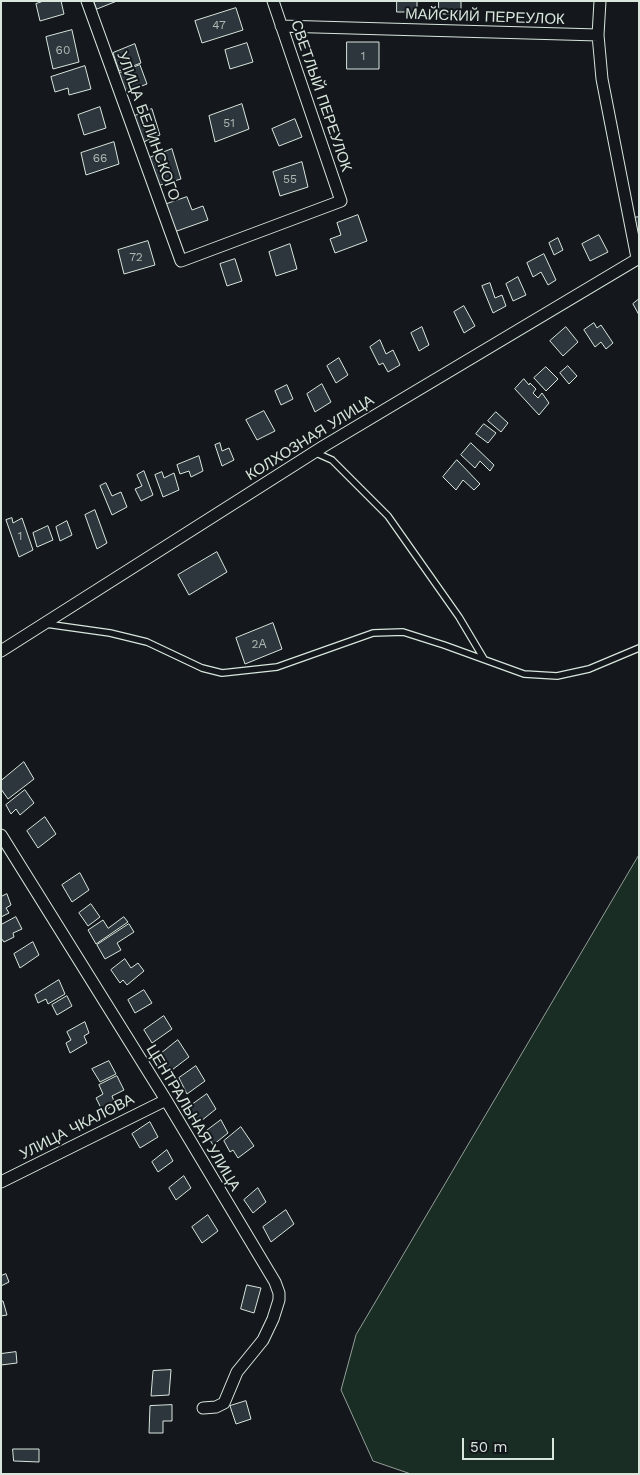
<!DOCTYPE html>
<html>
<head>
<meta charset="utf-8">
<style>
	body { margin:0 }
	#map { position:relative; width:640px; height:1475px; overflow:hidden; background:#14181c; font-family:"Work Sans",sans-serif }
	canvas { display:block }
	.frame { position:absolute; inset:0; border:2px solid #d8e6dc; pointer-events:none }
	.scale { position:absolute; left:462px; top:1438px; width:92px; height:22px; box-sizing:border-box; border:2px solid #d8e6dc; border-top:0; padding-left:6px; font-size:15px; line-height:18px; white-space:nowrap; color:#d8e6dc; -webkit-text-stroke:4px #14181c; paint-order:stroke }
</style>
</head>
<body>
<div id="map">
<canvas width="640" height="1475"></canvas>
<div class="frame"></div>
<div class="scale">50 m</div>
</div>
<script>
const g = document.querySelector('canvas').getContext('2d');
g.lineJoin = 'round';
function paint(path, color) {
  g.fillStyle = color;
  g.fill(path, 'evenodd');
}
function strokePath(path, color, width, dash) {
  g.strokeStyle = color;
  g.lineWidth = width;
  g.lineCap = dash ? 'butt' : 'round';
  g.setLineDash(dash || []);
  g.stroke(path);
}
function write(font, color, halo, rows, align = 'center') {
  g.font = font + ' "Work Sans",sans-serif';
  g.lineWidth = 4;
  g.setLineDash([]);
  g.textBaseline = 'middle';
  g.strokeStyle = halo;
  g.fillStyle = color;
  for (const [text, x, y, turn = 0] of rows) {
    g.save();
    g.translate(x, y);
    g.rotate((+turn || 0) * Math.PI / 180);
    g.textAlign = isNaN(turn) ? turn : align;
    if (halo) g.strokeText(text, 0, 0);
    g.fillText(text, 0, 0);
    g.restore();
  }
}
const green = new Path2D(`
	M639,855V1474H411L373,1461L341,1390L356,1335Z`);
paint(green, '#1a2d24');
strokePath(green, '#939e99', 1);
const building = new Path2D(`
	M44,1H61L64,14L40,21L36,4Z
	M94,1H117L97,9Z
	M397,1H417V12H397Z
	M439,1H461V14H439Z
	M236,8L243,30L202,43L195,21Z
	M72,30L79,62L53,69L46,37Z
	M347,42H379V69H347Z
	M247,43L253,62L230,69L225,50Z
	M135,44L141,63L119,71L113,53Z
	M140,65L147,84L123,93L117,74Z
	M85,66L91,89L69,95L68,88L55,92L51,77Z
	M242,104L249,129L215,142L209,116Z
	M100,107L106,128L84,135L78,115Z
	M152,109L160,135L141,143L132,117Z
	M295,119L302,137L279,146L272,129Z
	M114,142L119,164L86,175L81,153Z
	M172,149L181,179L157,186L149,158Z
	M302,162L308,187L280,196L273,172Z
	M187,197L192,210L203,206L208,220L174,232L164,205Z
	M358,215L367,241L335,253L330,239L341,235L337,223Z
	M639,217V236H635L633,218Z
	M599,235L608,252L590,261L582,244Z
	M558,238L563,250L554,255L549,243Z
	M148,241L155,265L124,274L118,250Z
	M290,244L297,269L276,276L269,252Z
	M544,254L556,280L548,285L541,272L533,277L527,263Z
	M235,259L242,281L227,286L220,264Z
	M518,277L526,295L513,301L506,284Z
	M490,283L495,298L502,295L506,306L493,313L482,286Z
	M639,299V315L633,304Z
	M464,306L475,326L464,333L454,312Z
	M594,323L597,328L601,325L613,343L606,349L601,342L595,347L584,330Z
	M422,327L429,345L419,351L411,333Z
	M566,327L578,342L563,356L550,341Z
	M380,340L386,354L393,350L400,365L388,372L383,363L379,365L370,347Z
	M339,358L348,375L336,383L327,366Z
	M568,366L577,376L569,384L560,373Z
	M546,367L558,379L546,391L534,378Z
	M524,379L529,385L530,383L536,389L533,393L538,398L542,393L549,403L539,415L515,389Z
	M322,384L331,402L315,412L307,394Z
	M287,385L293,399L281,405L275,391Z
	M264,411L275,431L257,440L246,420Z
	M496,412L508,423L501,432L488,421Z
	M484,424L496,433L488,443L476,434Z
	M220,443L222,451L229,448L234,460L222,466L215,445Z
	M471,443L494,465L490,471L480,461L475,468L461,455Z
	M199,456L203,471L191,477L189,471L180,474L177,465Z
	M457,460L480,484L474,490L463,480L456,490L443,477Z
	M144,471L153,495L141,501L135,489L142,486L137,475Z
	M162,472L164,478L174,473L179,490L163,497L155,475Z
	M106,483L112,496L121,492L127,507L112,515L100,486Z
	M95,510L107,543L97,549L85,515Z
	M12,518L13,523L22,518L33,550L19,557L6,520Z
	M67,521L72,535L60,541L56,527Z
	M48,526L53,540L37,547L33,533Z
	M217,552L227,572L189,595L178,575Z
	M273,623L282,649L245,664L236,638Z
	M24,762L34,779L8,799L1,789V781Z
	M25,790L34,803L20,815L16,809L11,814L6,805Z
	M45,817L56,834L38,848L27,831Z
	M80,873L89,890L72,902L62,885Z
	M7,894L11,905L6,908L9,913L1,917V897Z
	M91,904L100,917L88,926L79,913Z
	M16,917L22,929L13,933L14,937L4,942L1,938V925Z
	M124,917L128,922L96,944L88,930L103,920L108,928Z
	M129,924L134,932L117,943L121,950L105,959L97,945Z
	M33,942L39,955L20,968L14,954Z
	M125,959L131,968L138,963L144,971L127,985L123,980L120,983L111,970Z
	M59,980L65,994L48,1004L46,999L38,1003L35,995Z
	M144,990L152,1003L135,1013L128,1000Z
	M67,996L72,1006L57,1015L52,1005Z
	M164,1016L172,1029L152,1043L144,1030Z
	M85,1022L89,1033L84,1036L87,1043L70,1053L66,1043L71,1040L67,1032Z
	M178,1040L189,1057L168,1073L158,1056Z
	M109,1061L116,1074L100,1082L92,1069Z
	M196,1066L205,1081L187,1094L179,1078Z
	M117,1076L124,1090L112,1096L115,1104L103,1112L96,1098L103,1094L99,1085Z
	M207,1094L216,1109L196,1125L186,1109Z
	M221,1120L228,1133L213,1145L205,1132Z
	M150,1122L158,1137L140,1148L132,1134Z
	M241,1127L254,1146L238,1158L233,1150L230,1152L224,1141Z
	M167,1150L173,1161L158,1172L152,1162Z
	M184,1176L191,1188L176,1200L169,1188Z
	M258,1188L266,1202L253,1213L244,1200Z
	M286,1210L294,1224L271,1242L263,1227Z
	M208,1215L218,1231L202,1243L192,1227Z
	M6,1274L9,1282L1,1286V1276Z
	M247,1285L261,1288L254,1313L241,1309Z
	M1,1301H3L7,1315L1,1316Z
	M16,1352L17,1363L1,1365V1354Z
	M171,1370L169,1395L151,1396L153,1371Z
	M246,1401L251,1419L236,1424L230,1406Z
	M172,1405V1421H163V1433H149L150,1406Z
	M13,1449H39V1462L14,1461Z`);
paint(building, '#2c363c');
strokePath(building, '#d8e6dc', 1);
const lane = new Path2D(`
	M314,452L332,460L388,516L459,617L484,659
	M46,624L110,633L147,642L202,668L222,673L277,667L373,633L403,632L444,645L524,674L557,676L589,669L639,648`);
const street = new Path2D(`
	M87,1L181,261L341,201L273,1
	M600,1L598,35L602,79L637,258
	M281,26L598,35
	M1,651L324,446L639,258
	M1,835L166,1100L275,1282L279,1293V1300L273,1319L263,1340L237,1372L224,1403L216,1407L203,1408
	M1,1182L166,1100`);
strokePath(lane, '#d8e6dc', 8);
strokePath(street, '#d8e6dc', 13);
strokePath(lane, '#14181c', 5.5);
strokePath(street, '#14181c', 11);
write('12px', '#adbab4', null, [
	["47",219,25],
	["60",63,50],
	["1",363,56],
	["51",229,123],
	["66",100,158],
	["55",290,179],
	["72",136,257],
	["1",20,536],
	["2А",259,644]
]);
write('15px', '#d8e6dc', '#14181c', [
	["МАЙСКИЙ ПЕРЕУЛОК",485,17,2],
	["СВЕТЛЫЙ ПЕРЕУЛОК",321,96,71],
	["УЛИЦА БЕЛИНСКОГО",148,126,70],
	["КОЛХОЗНАЯ УЛИЦА",310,438,-32],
	["ЦЕНТРАЛЬНАЯ УЛИЦА",193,1118,59],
	["УЛИЦА ЧКАЛОВА",77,1127,-27]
]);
</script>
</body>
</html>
